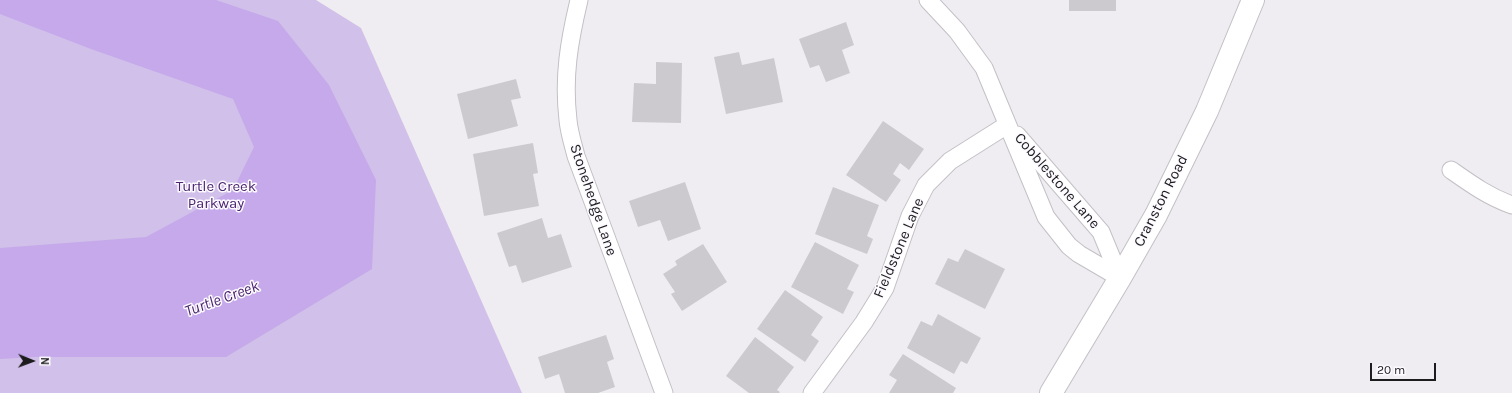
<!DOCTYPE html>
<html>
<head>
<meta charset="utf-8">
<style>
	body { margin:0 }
	#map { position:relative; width:1512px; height:393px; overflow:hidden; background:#efedf2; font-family:Karla,sans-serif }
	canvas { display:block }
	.north { position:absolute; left:12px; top:341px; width:40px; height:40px; -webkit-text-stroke:3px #fcfaff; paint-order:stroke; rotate:91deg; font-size:11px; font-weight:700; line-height:16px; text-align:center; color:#1c1b1d }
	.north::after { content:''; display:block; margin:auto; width:14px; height:18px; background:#1c1b1d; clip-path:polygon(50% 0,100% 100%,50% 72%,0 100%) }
	.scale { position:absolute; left:1370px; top:363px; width:66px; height:18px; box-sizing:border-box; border:2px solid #1c1b1d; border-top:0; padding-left:5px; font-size:12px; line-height:14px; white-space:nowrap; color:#1c1b1d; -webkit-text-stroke:3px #fcfaff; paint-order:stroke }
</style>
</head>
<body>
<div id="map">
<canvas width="1512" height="393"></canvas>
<div class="north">N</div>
<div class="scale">20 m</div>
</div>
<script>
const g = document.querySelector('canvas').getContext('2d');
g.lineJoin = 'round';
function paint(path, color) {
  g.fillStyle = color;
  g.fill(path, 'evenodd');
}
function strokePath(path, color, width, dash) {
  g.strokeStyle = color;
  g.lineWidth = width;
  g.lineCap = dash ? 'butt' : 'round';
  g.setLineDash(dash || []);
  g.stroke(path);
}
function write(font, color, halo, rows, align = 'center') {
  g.font = font + ' Karla,sans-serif';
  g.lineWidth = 3;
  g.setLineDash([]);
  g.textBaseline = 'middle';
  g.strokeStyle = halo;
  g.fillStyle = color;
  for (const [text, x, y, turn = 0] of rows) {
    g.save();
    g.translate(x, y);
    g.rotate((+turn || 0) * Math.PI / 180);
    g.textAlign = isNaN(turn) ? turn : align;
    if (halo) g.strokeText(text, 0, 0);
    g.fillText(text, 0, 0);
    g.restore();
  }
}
paint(new Path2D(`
	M0,0H316L361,28L522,393H0Z`), '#d1c0e9');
paint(new Path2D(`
	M0,0H216L278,21L329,85L376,180L372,269L226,357H34L0,359V248L146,237L233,190L254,147L233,99L91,49L0,14Z`), '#c5a9ea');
paint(new Path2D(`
	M1069,0H1116V11H1069Z
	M846,22L854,45L842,50L850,73L826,82L819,65L810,68L799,39Z
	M739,52L742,65L774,58L783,102L726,114L714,57Z
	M656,62L682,63L681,123L632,122L634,83L656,84Z
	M516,79L521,98L511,100L518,126L468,139L457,94Z
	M883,121L924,149L909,170L900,163L893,174L901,180L886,202L846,175Z
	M533,143L538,173L533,174L539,206L484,216L473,154Z
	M685,182L701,229L668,241L660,220L638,227L629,201Z
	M833,187L879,205L867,236L873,239L867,254L815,234Z
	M542,218L548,238L561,234L572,267L522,283L516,265L509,267L497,233Z
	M815,242L859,265L847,289L854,292L843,314L791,287Z
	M703,244L727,282L682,311L671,294L675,292L663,274L677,265L675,261Z
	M965,249L1005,269L985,309L935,284L948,258L958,262Z
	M785,290L823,317L811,335L819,341L805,362L757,329Z
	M938,314L981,338L967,364L961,361L954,374L907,348L921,321L932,326Z
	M606,335L614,359L607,362L615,387L598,393H565L559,374L545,379L538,357Z
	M755,337L794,367L777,390L780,392L779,393H749L726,376Z
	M903,354L956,388L953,393H889L897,380L889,375Z`), '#cccacf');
const minor = new Path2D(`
	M579,0C569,42 563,77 568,120C569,132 573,144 576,156L664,393
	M928,0L957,31L984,68L1046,217L1069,246L1079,254L1120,278
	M1017,135L1101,232L1120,278
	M1451,170C1471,184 1489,197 1512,205
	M812,393L864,322L885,288L910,216L926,185L950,161L1007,125`);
const tertiary = new Path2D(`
	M1051,393L1120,278L1156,215L1207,111L1253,0`);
strokePath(minor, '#c3c0c6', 19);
strokePath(tertiary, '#c3c0c6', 24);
strokePath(minor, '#fff', 17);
strokePath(tertiary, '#fff', 22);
write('15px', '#1c1b1d', '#fcfaff', [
	["Cobblestone Lane",1057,181,49],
	["Stonehedge Lane",593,200,71],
	["Cranston Road",1161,201,-63],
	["Fieldstone Lane",899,248,-67]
]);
write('15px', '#4b2570', '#fcfaff', [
	["Turtle Creek",216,187],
	["Parkway",216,204]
]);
write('italic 16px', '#451e69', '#fcfaff', [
	["Turtle Creek",222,299,-20]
]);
</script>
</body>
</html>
